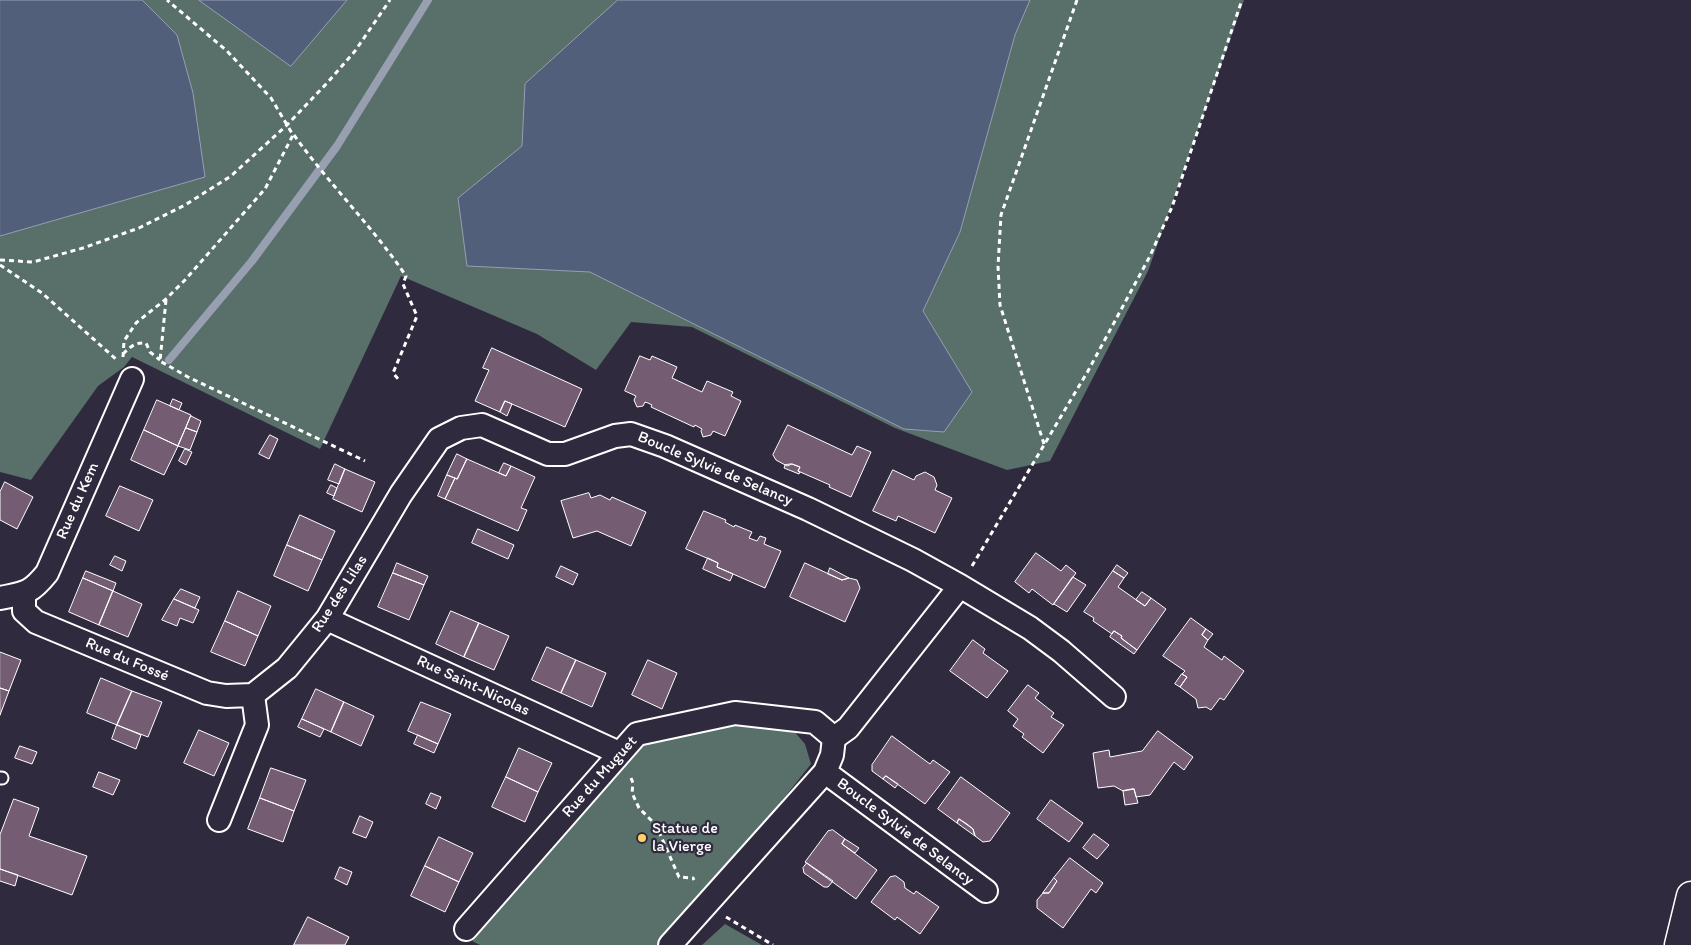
<!DOCTYPE html>
<html>
<head>
<meta charset="utf-8">
<style>
	body { margin:0 }
	canvas { display:block; background:#2f2a3d }
</style>
</head>
<body>
<canvas width="1691" height="945"></canvas>
<script>
const g = document.querySelector('canvas').getContext('2d');
g.lineJoin = 'round';
function paint(path, color) {
  g.fillStyle = color;
  g.fill(path, 'evenodd');
}
function strokePath(path, color, width, dash) {
  g.strokeStyle = color;
  g.lineWidth = width;
  g.lineCap = dash ? 'butt' : 'round';
  g.setLineDash(dash || []);
  g.stroke(path);
}
function write(font, color, halo, rows, align = 'center') {
  g.font = font + ' Itim,sans-serif';
  g.lineWidth = 4.5;
  g.setLineDash([]);
  g.textBaseline = 'middle';
  g.strokeStyle = halo;
  g.fillStyle = color;
  for (const [text, x, y, turn = 0] of rows) {
    g.save();
    g.translate(x, y);
    g.rotate((+turn || 0) * Math.PI / 180);
    g.textAlign = isNaN(turn) ? turn : align;
    if (halo) g.strokeText(text, 0, 0);
    g.fillText(text, 0, 0);
    g.restore();
  }
}
paint(new Path2D(`
	M0,0H1244L1148,271L1050,461L1007,470L895,428L692,327L631,322L596,370L537,334L401,276L320,449L132,357L124,367L98,386L31,480L0,472Z
	M736,723L793,730L805,744L811,764L738,856L657,945H480L472,941L641,742Z
	M725,924L762,945H702Z`), '#586f6a');
const water = new Path2D(`
	M0,0H142L177,35L193,93L205,177L0,236Z
	M199,0H347L291,66Z
	M618,0H1030L1015,35L960,232L923,311L972,392L944,432L904,429L590,272L467,266L458,198L522,146L525,84Z`);
paint(water, '#525f7b');
strokePath(water, '#979fb0', 1);
strokePath(new Path2D(`
	M169,360L252,261L337,146L428,0`), '#979fb0', 8);
const building = new Path2D(`
	M492,348L582,389L565,427L505,401L500,412L475,401L489,370L483,368Z
	M640,356L650,360L652,356L677,367L672,378L702,392L707,381L733,392L731,396L741,401L725,436L713,431L711,435L703,437L701,431L702,429L695,425L694,427L651,407L652,405L648,403L645,402L643,406L637,407L634,400L636,396L625,391Z
	M173,399L182,403L179,410L170,406Z
	M157,400L191,415L178,446L144,430Z
	M505,401L512,404L507,416L500,412Z
	M191,416L201,421L197,432L186,428Z
	M788,425L852,455L857,446L871,452L851,497L829,487L830,485L798,471L800,467L792,464L787,466L776,460L773,455Z
	M186,428L197,432L190,450L178,446Z
	M144,430L178,446L164,475L131,460Z
	M270,435L278,439L269,459L259,454Z
	M185,449L192,452L186,465L179,461Z
	M457,454L467,459L457,479L447,475Z
	M467,459L506,476L511,466L535,477L521,508L527,510L518,531L445,499L455,478L457,479Z
	M504,463L511,466L506,476L499,473Z
	M335,464L345,469L339,484L328,480Z
	M792,464L800,467L798,471L800,472L799,474L784,468L785,465Z
	M345,469L375,482L362,512L333,499Z
	M893,470L914,480L916,476L925,472L934,477L937,485L935,490L952,498L935,533L898,516L896,521L873,511Z
	M447,475L455,478L445,499L438,496Z
	M5,482L33,497L17,529L0,520V492Z
	M331,485L337,488L334,496L327,493Z
	M120,486L153,500L139,531L106,516Z
	M589,493L591,498L600,495L610,500L612,497L646,512L631,546L597,531L573,538L561,501Z
	M704,511L726,520L725,522L734,527L735,525L752,532L749,538L757,541L760,536L766,538L764,544L781,551L765,588L717,567L718,563L686,549Z
	M300,515L335,531L322,560L287,545Z
	M478,529L514,545L508,559L472,543Z
	M287,545L322,560L308,591L274,576Z
	M1036,553L1061,571L1066,565L1076,573L1053,605L1032,589L1029,593L1015,582Z
	M115,556L126,561L122,571L110,565Z
	M708,558L718,563L717,567L733,574L730,581L703,569Z
	M397,563L428,576L424,585L393,573Z
	M805,563L842,580L849,578L857,580L860,588L845,622L790,597Z
	M1117,565L1128,573L1124,578L1113,571Z
	M561,566L578,574L573,585L556,577Z
	M830,568L849,578L842,580L828,574Z
	M86,571L116,583L113,591L83,578Z
	M1113,571L1124,578L1118,587L1145,606L1151,598L1166,609L1137,650L1121,638L1122,636L1114,631L1112,634L1093,621L1094,618L1084,612Z
	M393,573L424,585L409,620L378,607Z
	M1073,577L1086,585L1067,612L1054,604Z
	M83,578L113,591L99,625L69,612Z
	M181,589L200,597L195,608L174,599Z
	M113,591L142,604L128,637L99,625Z
	M238,591L271,606L258,636L225,621Z
	M1142,592L1151,598L1145,606L1136,600Z
	M174,599L199,610L193,623L180,618L177,626L162,620Z
	M451,611L479,623L464,657L436,644Z
	M1191,618L1206,629L1202,635L1208,640L1204,647L1222,660L1224,656L1244,671L1224,700L1220,698L1211,710L1206,707L1198,708L1196,699L1180,687L1187,677L1182,674L1185,671L1163,656Z
	M225,621L258,636L245,666L211,652Z
	M479,623L509,636L494,670L464,657Z
	M1206,629L1213,634L1208,640L1202,635Z
	M1114,631L1122,636L1121,638L1137,650L1134,654L1110,637Z
	M973,640L985,649L983,653L1008,671L987,698L950,671Z
	M547,647L576,660L561,693L532,680Z
	M0,652L21,660L9,691L0,688Z
	M576,660L606,673L592,707L561,693Z
	M648,660L677,673L662,709L632,695Z
	M1182,674L1187,677L1180,687L1175,684Z
	M101,678L132,691L117,725L87,713Z
	M1028,685L1039,693L1035,698L1054,713L1051,717L1064,725L1043,753L1022,737L1024,734L1013,726L1018,719L1008,711Z
	M0,688L9,691L0,715Z
	M316,689L344,702L331,732L302,719Z
	M132,691L162,702L148,737L117,725Z
	M344,702L374,716L361,746L331,732Z
	M421,702L451,714L438,744L408,731Z
	M302,719L324,729L320,737L298,727Z
	M117,725L141,735L136,749L112,739Z
	M199,730L229,743L214,776L184,763Z
	M1158,731L1193,757L1184,770L1174,762L1150,795L1136,797L1134,789L1123,791L1114,786L1098,788L1093,753L1109,750L1110,757L1142,751Z
	M418,735L438,744L434,753L414,744Z
	M892,736L930,764L933,760L950,772L925,804L886,776L883,779L872,771V765Z
	M20,746L37,752L32,764L15,758Z
	M519,748L552,763L538,792L506,777Z
	M271,768L306,780L294,811L260,798Z
	M99,772L120,780L113,795L93,787Z
	M886,776L898,784L895,788L883,779Z
	M506,777L538,792L525,822L492,807Z
	M961,777L1010,813L990,841L983,842L975,836L973,829L967,824L959,819L957,823L938,809Z
	M1134,789L1138,803L1125,805L1123,791Z
	M431,793L441,797L436,809L426,804Z
	M260,798L294,811L283,842L248,829Z
	M14,799L39,808L29,836L87,856L72,895L0,869V835Z
	M1051,800L1083,823L1069,842L1037,819Z
	M360,816L373,822L366,838L353,833Z
	M959,819L973,829L975,836L957,823Z
	M833,830L845,839L842,844L877,870L856,899L805,862L828,831Z
	M1094,834L1109,845L1097,859L1083,848Z
	M439,837L473,853L459,882L425,866Z
	M845,839L859,848L855,853L842,844Z
	M1070,858L1103,883L1096,893L1091,889L1063,928L1037,908V900L1043,893H1049L1057,881L1054,878Z
	M807,863L833,881L828,887H824L804,873L803,868Z
	M425,866L459,882L445,912L411,896Z
	M340,867L352,872L347,885L335,879Z
	M0,869L18,875L15,886L0,881Z
	M896,876L904,882L905,888L914,894L916,891L939,907L920,934L897,917L895,920L871,902L890,877Z
	M1054,878L1057,881L1049,893H1043Z
	M308,917L349,937L345,945H294Z`);
paint(building, '#745d73');
strokePath(building, '#fff', 1);
const service = new Path2D(`
	M0,778H2`);
const minor = new Path2D(`
	M24,593V611L36,622L207,693L226,696L253,695
	M0,598C25,593 30,594 47,573L132,379
	M327,619L619,753
	M253,695L287,668L327,619L401,494L439,439L461,428L482,425L548,454H565L615,436L631,434L665,446L808,509L913,560L960,586L1030,628L1061,651L1114,697
	M825,772L986,891
	M219,820L257,725L253,695
	M466,929L637,734L735,713L815,722L834,738
	M670,945L825,772L832,755L834,738L848,728L960,586`);
const tertiary = new Path2D(`
	M1679,945L1691,896`);
strokePath(service, '#fff', 15);
strokePath(minor, '#fff', 26);
strokePath(tertiary, '#fff', 31);
strokePath(new Path2D(`
	M294,135C329,184 372,226 406,276L403,284L417,316L393,373L400,381
	M0,260L33,262L83,248L139,228L185,205L231,176L287,125L328,82L355,51L390,0
	M0,265L42,293L118,361
	M166,300L160,361L188,377L365,461
	M123,354C130,347 135,342 146,343L150,352L160,360
	M123,357L124,341L136,323L166,299L184,281L265,189L293,135L271,98L227,51L167,0
	M1044,444L1000,305L998,266L1001,215L1077,0
	M972,566L1088,371L1150,256L1172,207L1242,0
	M631,778L633,783L632,793L639,808L656,825L679,877L693,878L694,880
	M726,917L773,945`), '#fff', 3, [5, 4]);
strokePath(service, '#2f2a3d', 11);
strokePath(minor, '#2f2a3d', 22);
strokePath(tertiary, '#2f2a3d', 28);
for (const [x, y, r, color] of [
	[642,838,5,"#ffd166"]
]) {
  const dot = new Path2D();
  dot.arc(x, y, r, 0, 2 * Math.PI);
  g.fillStyle = color;
  g.fill(dot);
  strokePath(dot, '#2f2a3d', 2);
}
write('16px', '#fff', '#2f2a3d', [
	["Boucle Sylvie de Selancy",715,469,23],
	["Rue du Kem",78,501,-66],
	["Rue des Lilas",340,594,-57],
	["Rue du Fossé",127,660,23],
	["Rue Saint-Nicolas",473,686,25],
	["Rue du Muguet",600,777,-48],
	["Boucle Sylvie de Selancy",905,832,37]
]);
write('16px', '#fff', '#2f2a3d', [
	["Statue de",652,829],
	["la Vierge",652,847]
], 'left');
</script>
</body>
</html>
